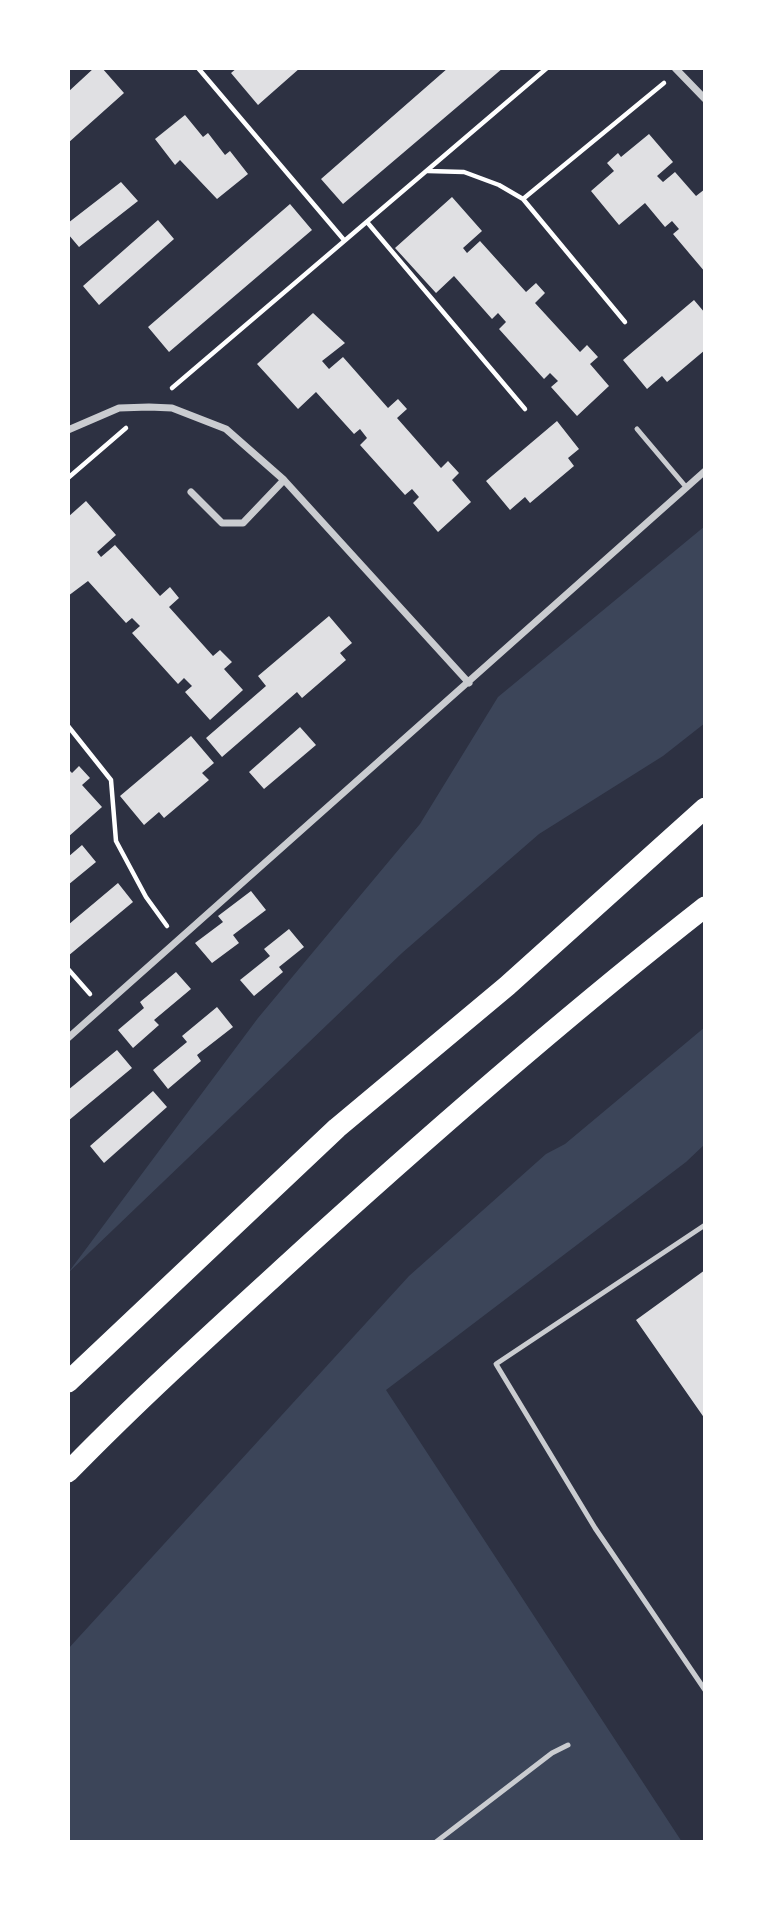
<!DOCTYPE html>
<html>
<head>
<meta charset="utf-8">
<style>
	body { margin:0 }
	#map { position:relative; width:773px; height:1910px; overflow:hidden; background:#2d3142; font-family:"Noto Sans",sans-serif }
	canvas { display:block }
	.frame { position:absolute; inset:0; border:70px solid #fff; pointer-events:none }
</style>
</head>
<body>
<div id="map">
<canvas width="773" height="1910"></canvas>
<div class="frame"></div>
</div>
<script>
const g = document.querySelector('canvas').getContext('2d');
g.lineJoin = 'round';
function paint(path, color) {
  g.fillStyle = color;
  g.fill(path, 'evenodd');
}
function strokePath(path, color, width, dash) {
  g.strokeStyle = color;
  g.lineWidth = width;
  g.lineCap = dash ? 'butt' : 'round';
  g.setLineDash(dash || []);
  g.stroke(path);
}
paint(new Path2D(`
	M705,526V723L663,756L539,834L402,953L68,1273L258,1018L420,824L498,697Z
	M705,1027V1144L686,1162L386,1390L682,1842H68V1649L409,1276L546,1154L565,1144Z`), '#3c4559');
paint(new Path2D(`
	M94,68H102L124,93L68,143V92Z
	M237,68H300L258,105L231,73Z
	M448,68H503L343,204L321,179Z
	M185,115L203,137L208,133L225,155L230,151L248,174L217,199L180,160L175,165L155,139Z
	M649,134L673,162L657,176L663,182L675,172L696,196L705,189V272L673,234L679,229L672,221L665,227L645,203L619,225L591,191L614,171L607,163L618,153L621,157Z
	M121,182L138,201L79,247L68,234V223Z
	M452,197L482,231L463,248L467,253L480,241L526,292L536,283L545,293L535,303L580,352L587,345L598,357L590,364L609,386L577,416L551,387L558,381L550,373L544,379L499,329L506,322L498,313L492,319L454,276L436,293L395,248Z
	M290,204L312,230L169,352L148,327Z
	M158,220L174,239L99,305L83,286Z
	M694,300L705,313V350L667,382L662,376L647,389L623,360Z
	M313,313L345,343L322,361L329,369L343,357L388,408L398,399L407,409L397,418L441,468L448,461L459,473L452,480L471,502L438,532L413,503L419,497L412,489L405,495L360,445L367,438L360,429L354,434L316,392L298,409L257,364Z
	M557,421L579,449L568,458L574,466L530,503L525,497L510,510L486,481Z
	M86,501L116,535L97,552L101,557L115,545L160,596L170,587L179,598L169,607L213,656L220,650L232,662L224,669L243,690L210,720L185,692L192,686L184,678L178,684L132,633L140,626L132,618L126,623L88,581L68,596V517Z
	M329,616L352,643L340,653L346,660L302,698L297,692L222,757L206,738L266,686L258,676Z
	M300,727L316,745L264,789L249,772Z
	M191,736L214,763L202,773L209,780L164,818L159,812L144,825L120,796Z
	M79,766L90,778L82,785L102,807L68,837V769L72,773Z
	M82,845L96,862L68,885V857Z
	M118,883L133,902L68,956V925Z
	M251,891L266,910L233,935L239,943L212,963L195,943L223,922L218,916Z
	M289,929L304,947L279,967L283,972L254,996L240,980L270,956L264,949Z
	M176,972L191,989L154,1020L159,1025L133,1048L118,1030L144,1008L140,1002Z
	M217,1007L233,1027L197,1055L201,1061L168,1089L153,1070L187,1042L182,1036Z
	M117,1050L132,1068L68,1121V1090Z
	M153,1091L167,1107L104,1163L90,1146Z
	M705,1270V1419L636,1320Z`), '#e0e0e3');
strokePath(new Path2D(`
	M198,68L344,240
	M428,171L464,172L499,185L523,199L625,322
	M523,199L664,83
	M367,222L525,409
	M172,388L547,68
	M68,478L126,428
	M68,726L111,780L116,841L146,897L167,926
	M68,969L90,994`), '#fff', 4.5);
strokePath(new Path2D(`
	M637,429L686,487
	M705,1225L496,1364L595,1528L705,1690
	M436,1842L552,1753L568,1745`), '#caccd0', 5);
strokePath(new Path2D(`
	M675,68L705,99
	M68,430L119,408L149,407L172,408L226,429L284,480L469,683
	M191,492L222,523H243L284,480
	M68,1038L705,471`), '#caccd0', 7);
strokePath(new Path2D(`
	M68,1382L337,1128L507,986L705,808
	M68,1472C147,1391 231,1316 314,1240C441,1125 570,1013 705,907`), '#fff', 21);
</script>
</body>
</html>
